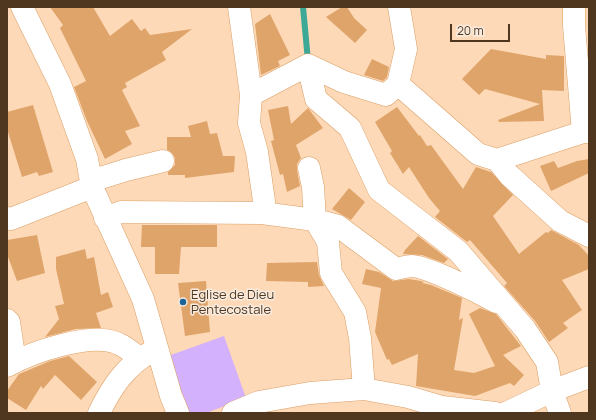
<!DOCTYPE html>
<html>
<head>
<meta charset="utf-8">
<style>
	body { margin:0 }
	#map { position:relative; width:596px; height:420px; overflow:hidden; background:#fed9b7; font-family:Manrope,sans-serif }
	canvas { display:block }
	.frame { position:absolute; inset:0; border:8px solid #4f361e; pointer-events:none }
	.scale { position:absolute; left:450px; top:24px; width:60px; height:18px; box-sizing:border-box; border:2px solid #4f361e; border-top:0; padding-left:5px; font-size:12px; line-height:14px; white-space:nowrap; color:#4f361e; -webkit-text-stroke:3px #f8ece0; paint-order:stroke }
</style>
</head>
<body>
<div id="map">
<canvas width="596" height="420"></canvas>
<div class="frame"></div>
<div class="scale">20 m</div>
</div>
<script>
const g = document.querySelector('canvas').getContext('2d');
g.lineJoin = 'round';
function paint(path, color) {
  g.fillStyle = color;
  g.fill(path, 'evenodd');
}
function strokePath(path, color, width, dash) {
  g.strokeStyle = color;
  g.lineWidth = width;
  g.lineCap = dash ? 'butt' : 'round';
  g.setLineDash(dash || []);
  g.stroke(path);
}
function write(font, color, halo, rows, align = 'center') {
  g.font = font + ' Manrope,sans-serif';
  g.lineWidth = 3;
  g.setLineDash([]);
  g.textBaseline = 'middle';
  g.strokeStyle = halo;
  g.fillStyle = color;
  for (const [text, x, y, turn = 0] of rows) {
    g.save();
    g.translate(x, y);
    g.rotate((+turn || 0) * Math.PI / 180);
    g.textAlign = isNaN(turn) ? turn : align;
    if (halo) g.strokeText(text, 0, 0);
    g.fillText(text, 0, 0);
    g.restore();
  }
}
paint(new Path2D(`
	M224,336L246,398L206,413H189L168,356Z`), '#d3b1fc');
strokePath(new Path2D(`
	M303,7L308,61`), '#3ca896', 6);
paint(new Path2D(`
	M50,7H93L110,36L132,19L141,31L145,28L150,35L192,29L162,52L166,60L125,83L127,87L122,90L140,126L125,131L132,144L105,159L87,121L74,87L86,81L60,28L63,25Z
	M342,7H347L354,18L367,30L355,43L326,17Z
	M270,14L290,55L278,61L280,66L261,75L255,24Z
	M491,49L546,59V55L564,56V91L542,90L544,121L499,122L498,120L540,104L485,89L479,95L462,79Z
	M372,59L389,67L387,77L383,81L364,75Z
	M33,105L53,172L39,176L37,172L22,177L7,129V112Z
	M288,106L291,124L308,108L323,128L296,145L301,158L297,164V170L300,186L287,192L283,174L280,175L271,141L274,140L268,110Z
	M397,107L419,136L420,135L427,146L431,145L463,189L476,167L491,172L513,195L493,216L519,254L546,232L548,233L551,230L579,245L589,256V269L562,280L582,310L563,323L568,328L549,342L535,321L504,286L507,283L470,240L467,242L435,217L440,211L429,198L409,167L403,174L390,153L392,151L375,122Z
	M207,121L210,134L217,133L223,156H235L234,172L185,178V175H168V172L175,165V158L172,153L167,150V137H191L188,126Z
	M589,159V173L551,191L540,166L554,161L558,168L577,161Z
	M349,188L365,202L351,220L332,209Z
	M142,225H217V247H181L179,274H155V247H141Z
	M37,235L45,273L17,281L7,254V240Z
	M418,236L448,259L444,263L422,255L403,254L405,250Z
	M85,249L87,259L94,257L101,295L108,292L113,307L96,313L101,328L76,329L45,337L59,319L55,306L64,304L56,269V257Z
	M317,262L319,275L324,286L308,287V282L266,281L267,263Z
	M366,269L379,272L393,281L409,279L421,281L424,282L422,283L431,285L462,298L459,320L463,318L454,370L474,373L495,366L469,314L480,308L496,314L521,346L503,355L524,375L514,386L510,383L475,396L416,386L418,354L392,365L389,359L387,360L375,332L381,288L362,284Z
	M206,281L210,332L185,336L178,283Z
	M69,356L97,382L81,400L55,375L43,389L41,386L26,410L7,398V391L19,374L50,361Z`), '#dfa46a');
const street = new Path2D(`
	M22,7L60,84L87,159L92,187L143,299L171,396L178,413
	M239,7L251,95L308,65L344,82L386,95L398,84
	M399,7L406,49L398,84L478,154L497,160L583,132H589
	M574,7V26L583,132
	M308,65L316,99L350,128L379,190L458,251L525,329L547,362L552,391L560,413
	M497,160L509,175L560,221L589,236
	M309,168L313,187L315,220L338,226L396,269C401,268 407,266 412,266C429,267 480,293 496,302
	M91,181L126,170L163,161
	M262,213L315,220L328,242L331,273L355,312L360,338L364,389
	M7,218L11,219L92,187
	M105,218L121,212L262,213L264,201L257,152L249,123L251,95
	M7,320L9,322L15,362
	M7,366C32,352 92,331 119,344C126,347 133,353 139,358
	M99,413C111,388 126,365 151,352
	M233,413L259,402L310,393L364,389L408,397L442,407L495,413
	M506,413L552,391L589,377`);
strokePath(street, '#da9f65', 23);
strokePath(street, '#fff', 22);
for (const [x, y, r, color] of [
	[183,302,4,"#1c6498"]
]) {
  const dot = new Path2D();
  dot.arc(x, y, r, 0, 2 * Math.PI);
  g.fillStyle = color;
  g.fill(dot);
  strokePath(dot, '#f8ece0', 1.5);
}
write('13px', '#4f361e', '#f8ece0', [
	["Eglise de Dieu",191,295],
	["Pentecostale",191,310]
], 'left');
</script>
</body>
</html>
